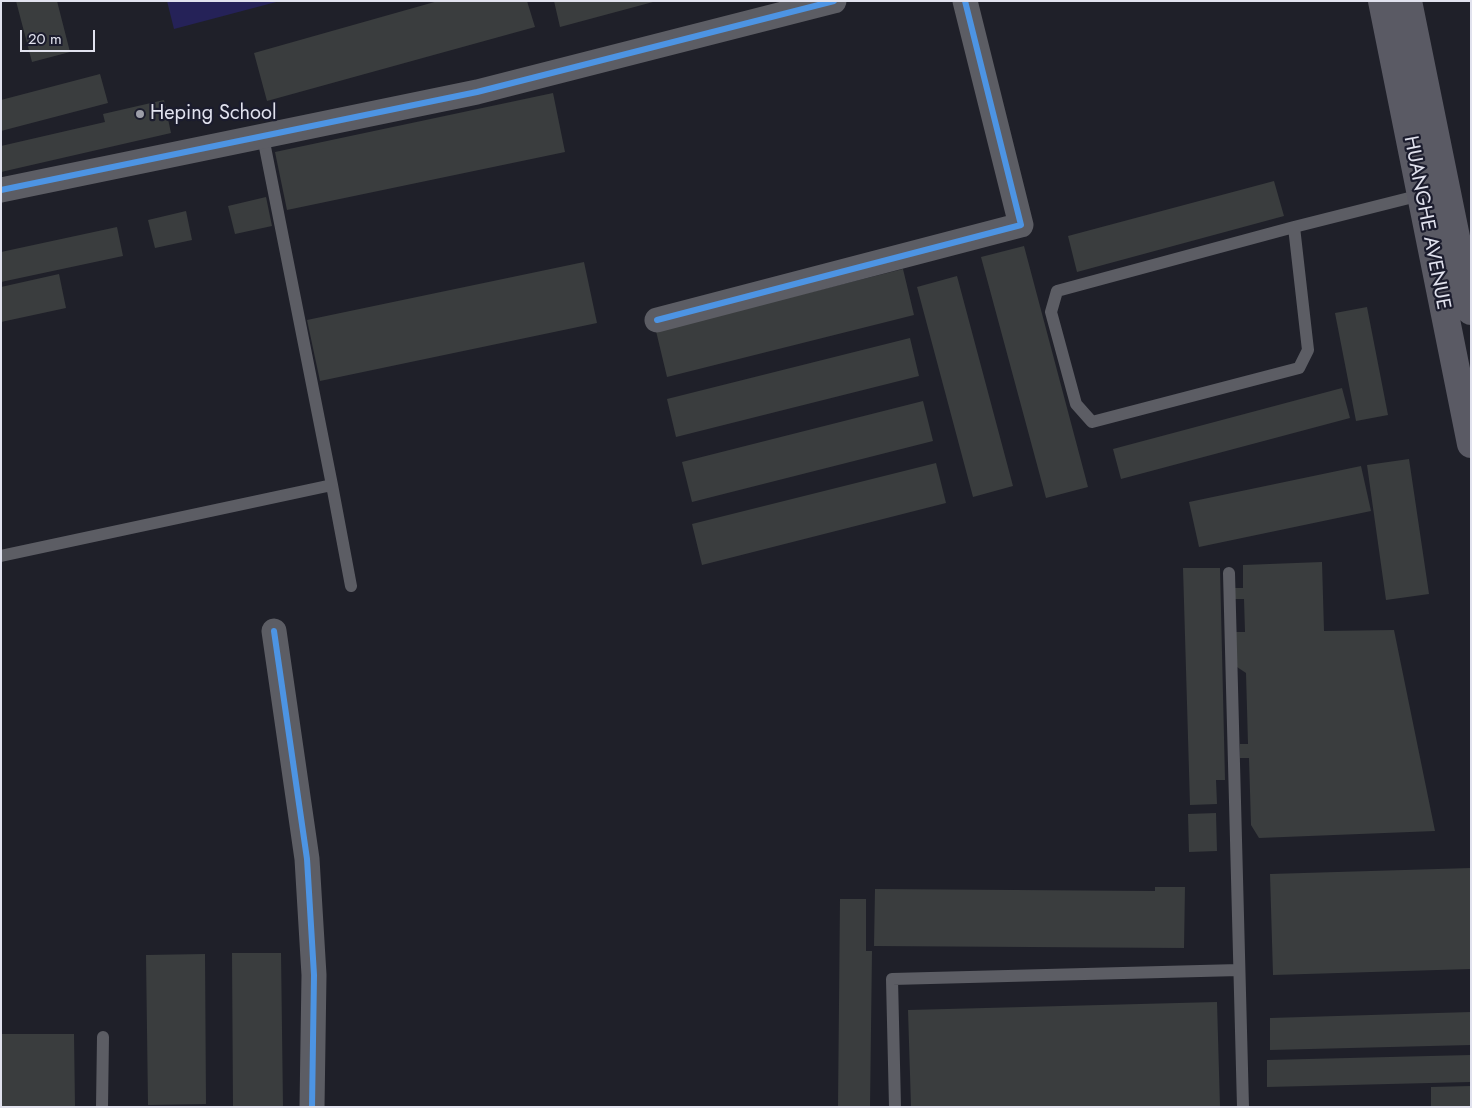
<!DOCTYPE html>
<html>
<head>
<meta charset="utf-8">
<style>
	body { margin:0 }
	#map { position:relative; width:1472px; height:1108px; overflow:hidden; background:#1f2029; font-family:Jost,sans-serif }
	canvas { display:block }
	.frame { position:absolute; inset:0; border:2px solid #e1e2ee; pointer-events:none }
	.scale { position:absolute; left:20px; top:30px; width:75px; height:22px; box-sizing:border-box; border:2px solid #e1e2ee; border-top:0; padding-left:6px; font-size:15px; line-height:18px; white-space:nowrap; color:#e1e2ee; -webkit-text-stroke:4px #1b1c2d; paint-order:stroke }
</style>
</head>
<body>
<div id="map">
<canvas width="1472" height="1108"></canvas>
<div class="frame"></div>
<div class="scale">20 m</div>
</div>
<script>
const g = document.querySelector('canvas').getContext('2d');
g.lineJoin = 'round';
function paint(path, color) {
  g.fillStyle = color;
  g.fill(path, 'evenodd');
}
function strokePath(path, color, width, dash) {
  g.strokeStyle = color;
  g.lineWidth = width;
  g.lineCap = dash ? 'butt' : 'round';
  g.setLineDash(dash || []);
  g.stroke(path);
}
function write(font, color, halo, rows, align = 'center') {
  g.font = font + ' Jost,sans-serif';
  g.lineWidth = 4.5;
  g.setLineDash([]);
  g.textBaseline = 'middle';
  g.strokeStyle = halo;
  g.fillStyle = color;
  for (const [text, x, y, turn = 0] of rows) {
    g.save();
    g.translate(x, y);
    g.rotate((+turn || 0) * Math.PI / 180);
    g.textAlign = isNaN(turn) ? turn : align;
    if (halo) g.strokeText(text, 0, 0);
    g.fillText(text, 0, 0);
    g.restore();
  }
}
paint(new Path2D(`
	M167,1H280L174,29Z`), '#252258');
paint(new Path2D(`
	M16,1H57L70,52L32,62Z
	M438,1H527L535,27L267,101L254,53Z
	M554,1H653V2L560,27Z
	M100,74L108,103L1,131V100Z
	M553,93L565,152L287,210L275,152Z
	M164,100L171,133L1,172V146L105,122L103,114Z
	M1274,181L1284,216L1077,272L1068,236Z
	M266,197L272,226L235,234L228,206Z
	M186,211L192,240L155,248L148,220Z
	M117,227L123,256L1,282V252Z
	M1024,246L1088,487L1046,498L981,257Z
	M584,262L597,323L320,381L307,320Z
	M903,269L914,315L667,377L656,331Z
	M59,274L66,308L1,322V287Z
	M957,276L1013,486L973,497L917,287Z
	M1367,307L1388,415L1356,421L1335,313Z
	M910,338L919,376L676,437L667,399Z
	M1342,388L1350,418L1121,479L1113,449Z
	M923,401L933,441L692,502L682,462Z
	M1409,459L1429,594L1386,600L1367,465Z
	M936,463L946,503L702,565L692,524Z
	M1361,466L1371,511L1199,547L1189,502Z
	M1322,562L1324,631L1394,630L1435,831L1259,838L1251,825L1249,758H1240V744H1248L1246,673L1234,665L1233,632H1245L1244,599H1234V588H1243V565Z
	M1183,568H1220L1225,780H1216L1217,804L1190,805Z
	M1216,813L1217,851L1189,852L1188,814Z
	M1471,868V969L1273,975L1270,874Z
	M1155,887H1185L1184,948L874,946L875,889L1155,891Z
	M840,899H866V951H872L870,1107H838Z
	M232,953H281L283,1107H233Z
	M205,954L206,1104L148,1105L146,955Z
	M1217,1002L1220,1107H911L908,1010Z
	M1471,1012V1045L1270,1050V1018Z
	M1,1034H74L75,1107H1Z
	M1471,1055V1082L1267,1087V1060Z
	M1471,1086V1107H1431V1087Z`), '#3a3d3e');
strokePath(new Path2D(`
	M263,137L332,485L351,586
	M1294,227L1308,350L1299,368L1092,422L1076,404L1051,312L1057,291Z
	M1294,227L1421,195
	M1,556L332,485
	M1229,573L1243,1107
	M102,1107L103,1037
	M895,1107L892,979L1239,970`), '#5c5d64', 12);
strokePath(new Path2D(`
	M1,190L477,92L834,1
	M657,320L1021,225L965,1
	M274,631L307,859L314,975L312,1107`), '#5c5d64', 25);
strokePath(new Path2D(`
	M1382,1L1471,444
	M1408,1L1471,311`), '#5a5a64', 28);
strokePath(new Path2D(`
	M1,190L477,92L834,1
	M657,320L1021,225L965,1
	M274,631L307,859L314,975L312,1107`), '#4d94e3', 6);
for (const [x, y, r, color] of [
	[140,114,5,"#9d9ea9"]
]) {
  const dot = new Path2D();
  dot.arc(x, y, r, 0, 2 * Math.PI);
  g.fillStyle = color;
  g.fill(dot);
  strokePath(dot, '#1b1c2d', 2);
}
write('20px', '#e1e2ee', '#1b1c2d', [
	["Heping School",150,114]
], 'left');
write('20px', '#e1e2ee', '#1b1c2d', [
	["HUANGHE AVENUE",1426,223,79]
]);
</script>
</body>
</html>
